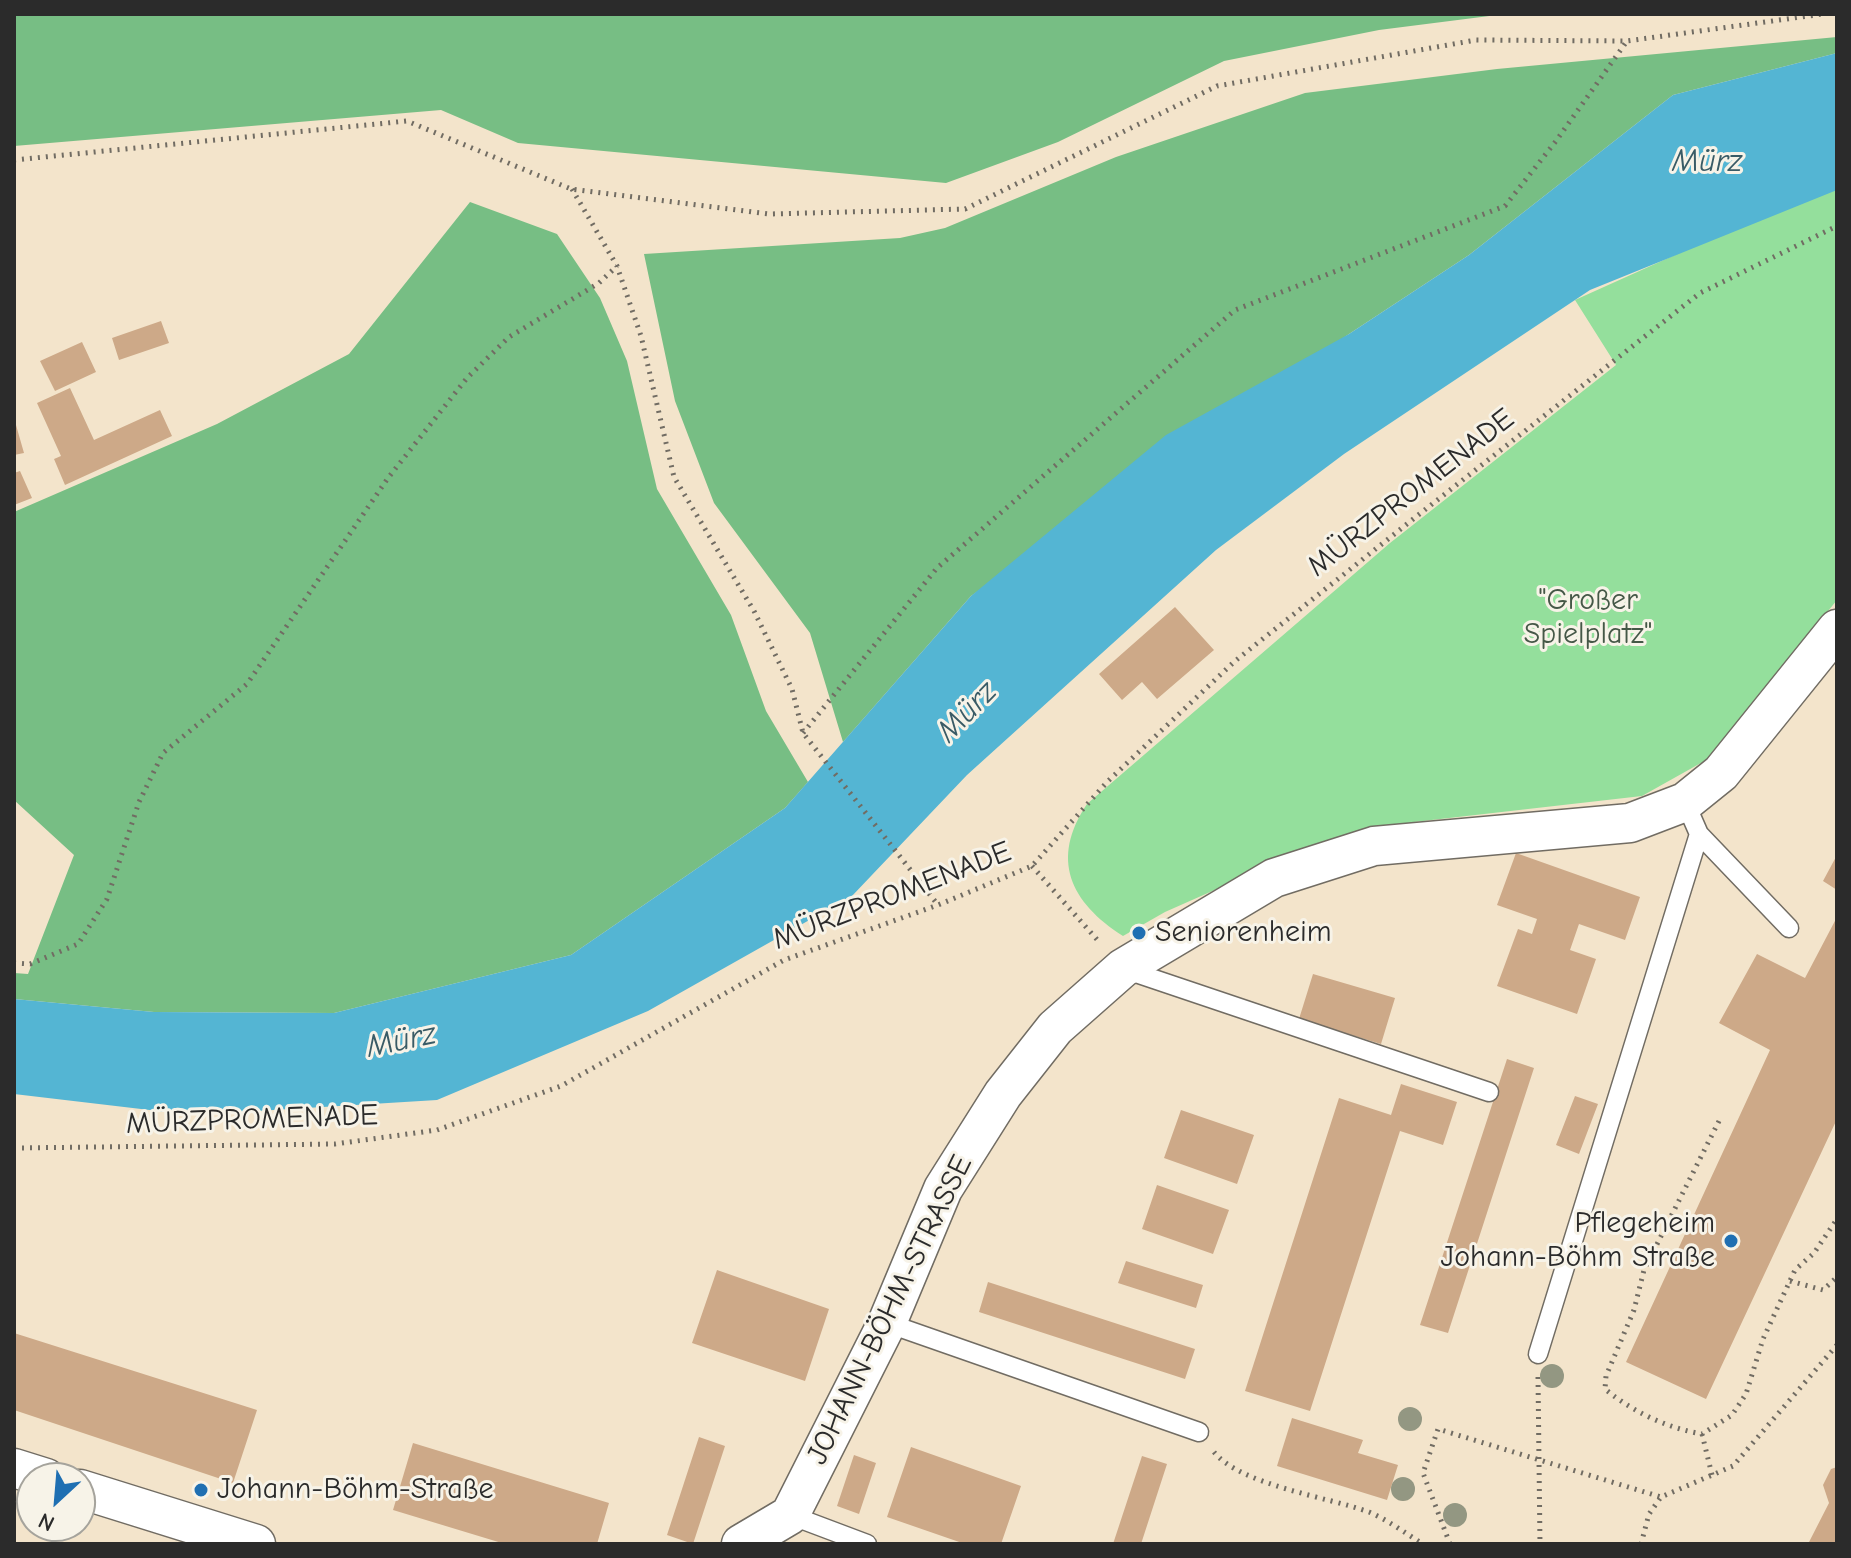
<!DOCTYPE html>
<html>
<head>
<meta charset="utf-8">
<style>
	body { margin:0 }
	#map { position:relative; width:1851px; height:1558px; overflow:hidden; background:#f3e4cb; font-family:"Comic Neue",sans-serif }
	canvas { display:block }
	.frame { position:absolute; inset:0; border:16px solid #2b2b2b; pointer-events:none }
	.north { position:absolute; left:16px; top:1462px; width:80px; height:80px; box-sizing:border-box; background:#f7f3e8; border:2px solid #a5a39c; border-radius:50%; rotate:206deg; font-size:22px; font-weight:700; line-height:32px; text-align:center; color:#2b2b2b }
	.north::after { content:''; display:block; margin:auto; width:28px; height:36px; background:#1f6fb2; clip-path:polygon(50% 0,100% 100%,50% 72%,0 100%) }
</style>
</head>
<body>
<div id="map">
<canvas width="1851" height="1558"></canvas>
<div class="frame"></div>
<div class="north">N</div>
</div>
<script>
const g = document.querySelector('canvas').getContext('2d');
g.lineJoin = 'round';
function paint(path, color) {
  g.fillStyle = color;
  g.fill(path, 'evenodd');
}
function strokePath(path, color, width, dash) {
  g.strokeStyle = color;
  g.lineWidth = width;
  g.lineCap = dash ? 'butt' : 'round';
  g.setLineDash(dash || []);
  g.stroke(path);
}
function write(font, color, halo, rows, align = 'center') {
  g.font = font + ' "Comic Neue",sans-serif';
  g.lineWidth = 6;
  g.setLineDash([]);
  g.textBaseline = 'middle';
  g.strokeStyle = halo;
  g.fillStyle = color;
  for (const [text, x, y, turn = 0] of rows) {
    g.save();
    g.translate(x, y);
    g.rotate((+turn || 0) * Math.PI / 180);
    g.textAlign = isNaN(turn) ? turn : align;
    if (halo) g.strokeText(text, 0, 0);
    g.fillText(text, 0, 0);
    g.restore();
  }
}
paint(new Path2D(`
	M1837,182V600L1708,759L1642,796L1414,822L1305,850L1165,912L1123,936C1070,902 1050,859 1087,804L1390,543L1616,365L1575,300Z`), '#94df9c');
paint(new Path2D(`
	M14,14H1505L1379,30L1224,61L1058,142L946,183L518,143L441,110L14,146Z
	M1837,37V53L1673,95L1469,255L1349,334L971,596L843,742L810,633L714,503L675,401L644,254L900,238L945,228L1116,157L1305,93L1497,69Z
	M470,202L557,234L600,298L627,361L657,489L731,615L766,711L808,782L785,808L571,955L334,1013L154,1012L14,999V973L28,974L74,855L14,800V512L217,424L349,354Z`), '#77be84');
paint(new Path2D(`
	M1837,53V190L1590,290L1344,454L1216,550L967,775L852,896L648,1011L437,1100L192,1115L14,1094V999L154,1012L334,1013L571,955L785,808L971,596L1166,435L1349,334L1469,255L1673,95Z`), '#54b5d3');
paint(new Path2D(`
	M161,321L169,343L119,360L112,338Z
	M82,342L96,372L55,391L40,361Z
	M70,388L94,440L160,410L172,436L65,485L54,459L61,456L37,403Z
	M14,418L24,453L14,455Z
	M20,471L32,498L14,505V473Z
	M1175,607L1214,650L1157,699L1142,682L1122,700L1099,674Z
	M1516,853L1640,897L1625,940L1579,924L1570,950L1596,959L1577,1014L1497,986L1518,929L1532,934L1537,919L1497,905Z
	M1837,855V890L1823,881Z
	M1837,917V1119L1706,1399L1626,1362L1770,1050L1719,1023L1757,954L1805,978Z
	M1313,974L1395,998L1381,1044L1299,1019Z
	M1507,1059L1534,1068L1448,1333L1420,1325Z
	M1401,1084L1457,1102L1443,1145L1400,1131L1310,1411L1245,1391L1339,1098L1391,1115Z
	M1575,1096L1598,1104L1579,1154L1556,1145Z
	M1181,1110L1254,1135L1237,1184L1164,1158Z
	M1157,1185L1229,1210L1213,1254L1142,1229Z
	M1126,1261L1203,1285L1196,1308L1118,1283Z
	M717,1270L829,1309L805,1381L692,1343Z
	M988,1282L1195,1349L1185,1379L979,1312Z
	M14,1333L257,1410L233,1483L14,1410Z
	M1292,1418L1363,1440L1358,1453L1398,1465L1387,1500L1277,1466Z
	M699,1437L725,1446L693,1544L667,1535Z
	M413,1443L609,1503L597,1544H505L393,1510Z
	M911,1447L1021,1486L1001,1544H965L887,1517Z
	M854,1455L876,1463L859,1514L837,1506Z
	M1142,1456L1167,1464L1141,1544H1113Z
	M1837,1467V1544H1808L1829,1503L1823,1485L1831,1469Z`), '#cda988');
const service = new Path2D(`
	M1699,834L1789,928
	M1124,969L1489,1092
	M887,1323L1199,1432
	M1538,1354L1699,834L1685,802
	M790,1515L867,1544`);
const minor = new Path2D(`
	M14,1468L46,1478
	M80,1489L256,1544
	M741,1544L790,1515L887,1323L943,1189L1003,1094L1055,1028L1123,968L1274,878L1374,846L1630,823L1685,802L1721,773L1837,629`);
strokePath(service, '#716c63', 21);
strokePath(minor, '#716c63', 41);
strokePath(new Path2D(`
	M14,160L407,121L571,189L769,214L965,209L1217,86L1476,40L1627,41L1823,14
	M572,189L617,266L641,336L674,477L754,611L792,689L803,733L938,905
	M803,733L937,568L1235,310L1505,206L1556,141L1627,41
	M1032,866L1100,943
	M14,963L30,964L78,944L107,899L139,802L163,753L247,684L388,478L467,378L509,337L599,283L617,266
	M1719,1121L1644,1270L1634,1310L1606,1376L1605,1389C1633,1412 1667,1428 1702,1434L1732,1415L1746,1394L1763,1339L1795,1270L1814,1253L1837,1219
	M14,1148L335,1144L437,1130L561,1086L784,960L938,905L1032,866L1108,781L1235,661L1417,516L1700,293L1837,226
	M1790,1281L1823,1290L1837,1277
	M1538,1377L1540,1544
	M1702,1434L1712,1475
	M1214,1452C1240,1485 1328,1497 1369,1512C1388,1520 1405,1533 1423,1544
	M1450,1544L1423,1473L1438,1429L1661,1497
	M1641,1544L1649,1514L1661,1497L1733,1466L1837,1345`), '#716c63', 5, [2, 6]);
strokePath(service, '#fff', 18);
strokePath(minor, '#fff', 38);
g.fillStyle = '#939782';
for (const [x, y] of [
	[1552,1376],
	[1410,1419],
	[1403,1489],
	[1455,1515]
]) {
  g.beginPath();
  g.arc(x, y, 12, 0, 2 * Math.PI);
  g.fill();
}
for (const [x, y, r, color] of [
	[1139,933,8,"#1f6fb2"],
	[1731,1241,8,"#1f6fb2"],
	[201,1490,8,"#1f6fb2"]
]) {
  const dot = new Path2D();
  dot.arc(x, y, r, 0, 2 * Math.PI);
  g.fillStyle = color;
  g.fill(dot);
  strokePath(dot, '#f7f3e8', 3);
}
write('30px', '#2b2b2b', '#f7f3e8', [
	["MÜRZPROMENADE",1411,493,-38],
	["MÜRZPROMENADE",892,896,-21],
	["MÜRZPROMENADE",252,1120,-2],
	["JOHANN-BÖHM-STRASSE",890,1310,-64]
]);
write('30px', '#455847', '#f7f3e8', [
	["\"Großer",1588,601],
	["Spielplatz\"",1588,635]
]);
write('30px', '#2b2b2b', '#f7f3e8', [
	["Seniorenheim",1155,933],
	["Pflegeheim",1715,1224,"right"],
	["Johann-Böhm Straße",1715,1258,"right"],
	["Johann-Böhm-Straße",217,1490]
], 'left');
write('italic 32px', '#395b66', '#f7f3e8', [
	["Mürz",1707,162],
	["Mürz",967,712,-46],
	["Mürz",401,1041,-12]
]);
</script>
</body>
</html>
